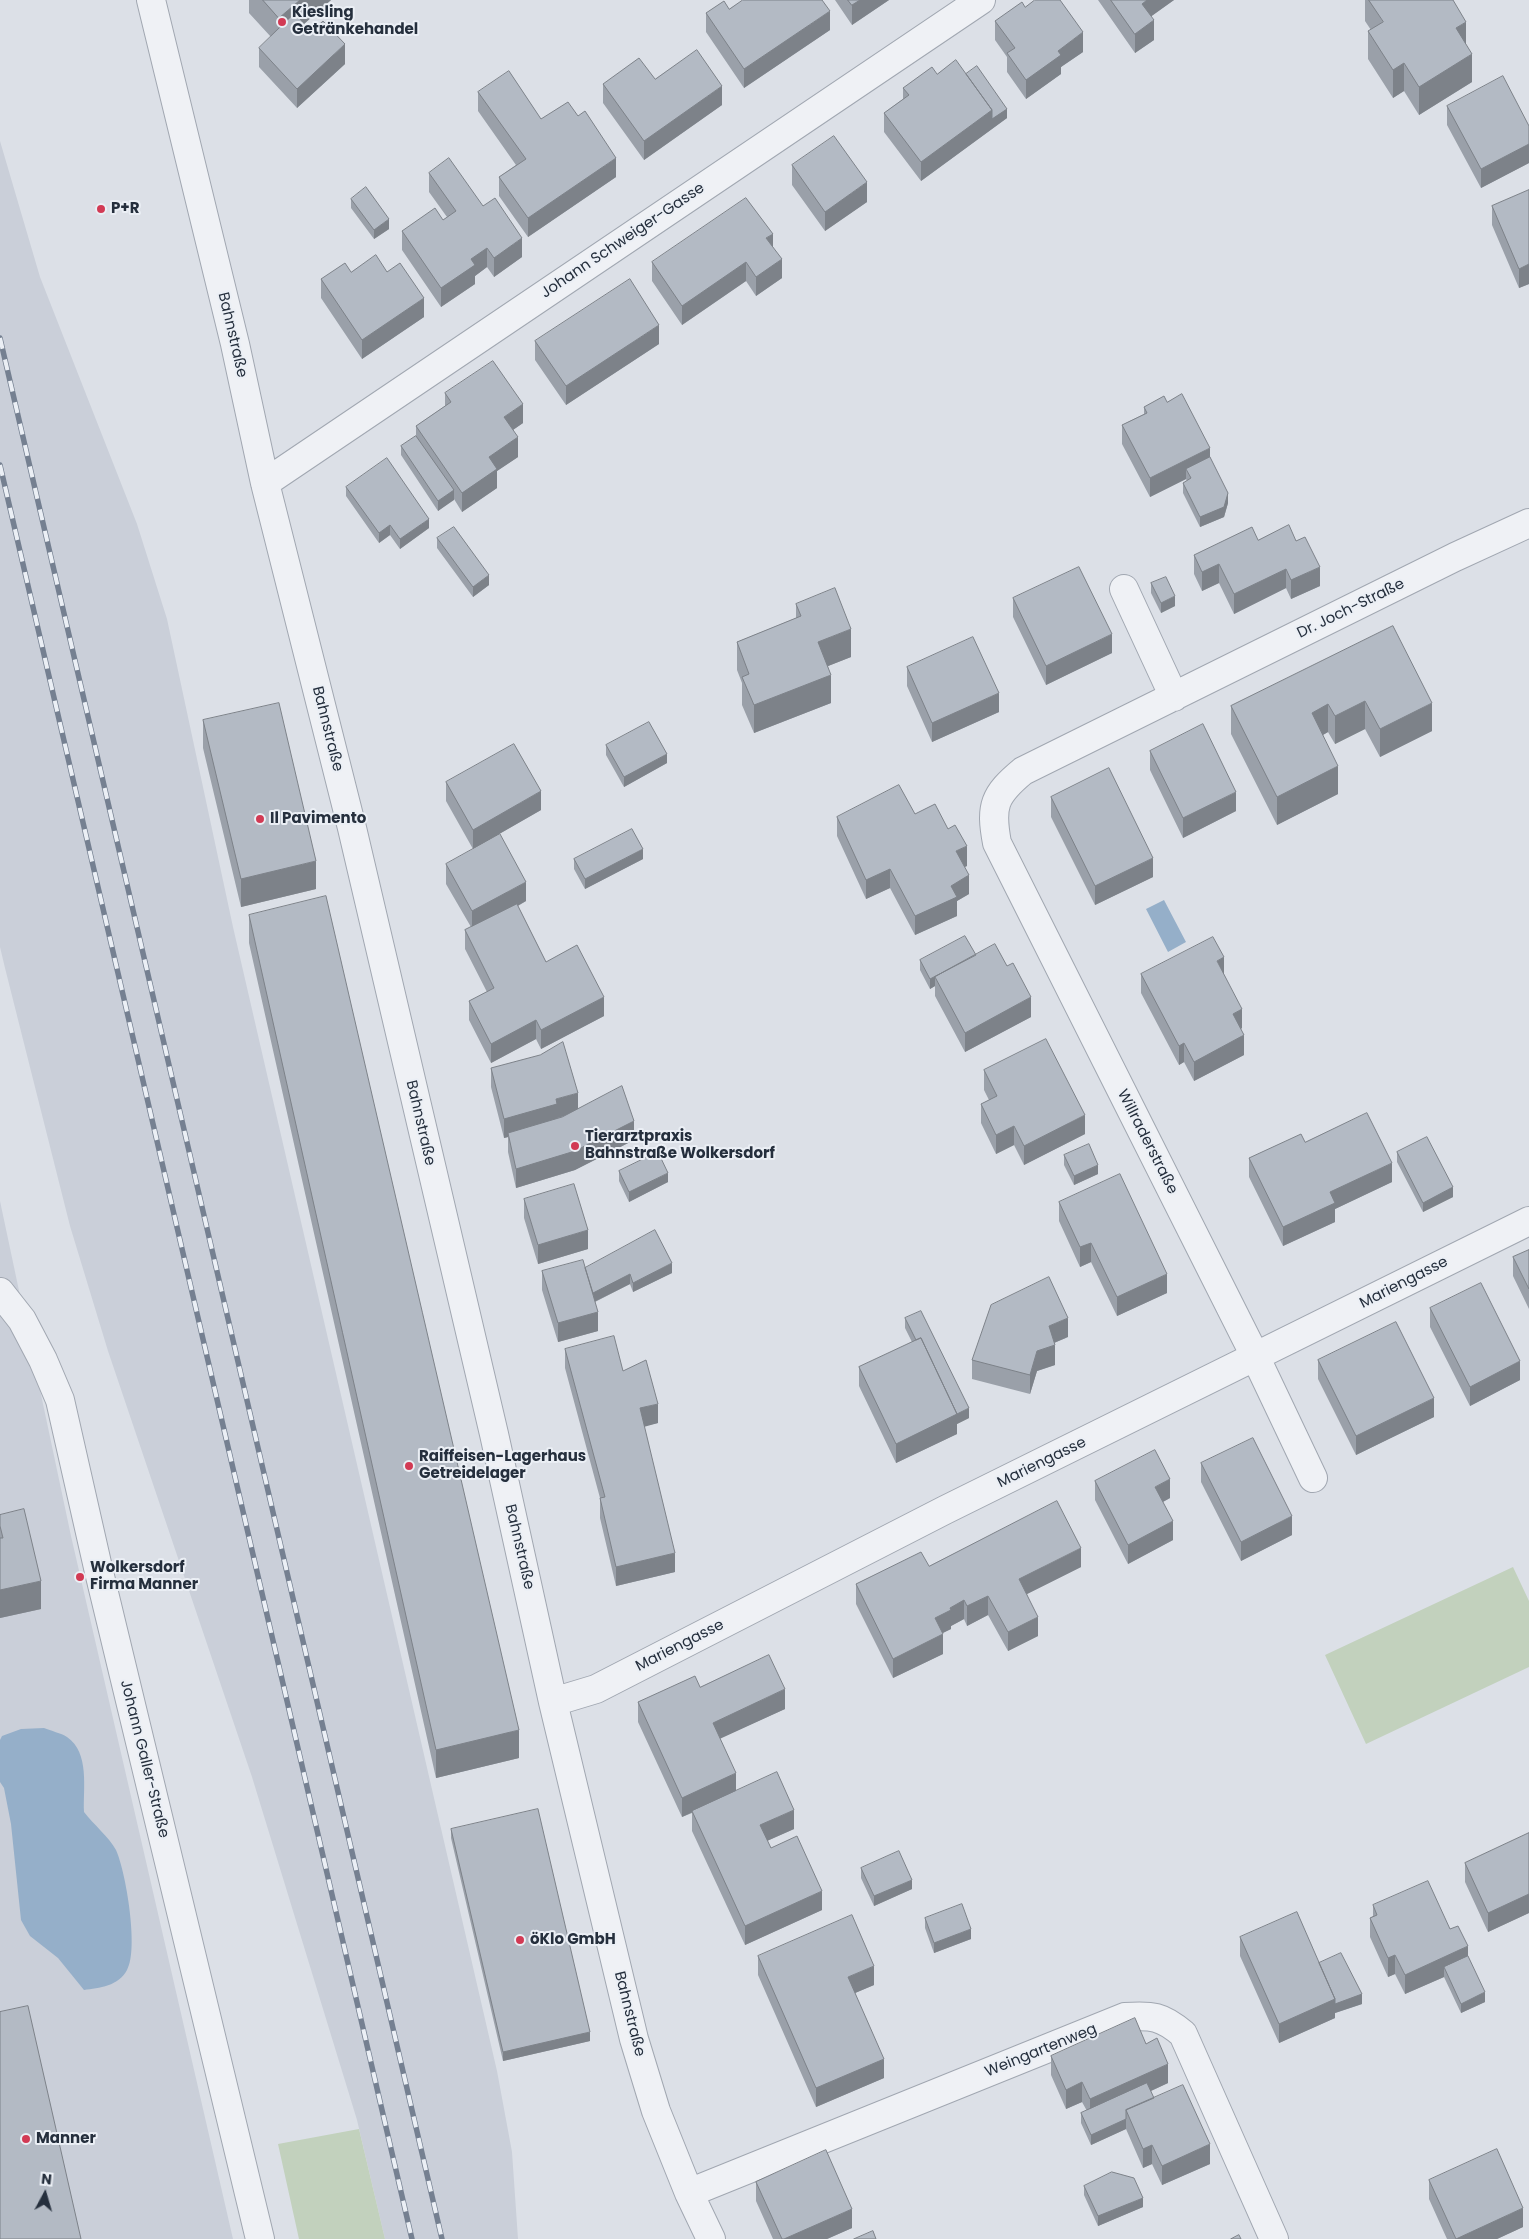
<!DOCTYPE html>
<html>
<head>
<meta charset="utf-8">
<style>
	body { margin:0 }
	#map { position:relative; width:1529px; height:2239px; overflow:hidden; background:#dce0e7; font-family:Poppins,sans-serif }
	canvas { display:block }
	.north { position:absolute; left:20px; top:2169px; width:50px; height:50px; -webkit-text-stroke:4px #ebeff5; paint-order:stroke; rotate:6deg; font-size:14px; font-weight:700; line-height:20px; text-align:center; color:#252f3d }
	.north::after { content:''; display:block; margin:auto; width:18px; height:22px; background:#252f3d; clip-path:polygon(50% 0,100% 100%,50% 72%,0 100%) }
</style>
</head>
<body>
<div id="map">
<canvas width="1529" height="2239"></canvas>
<div class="north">N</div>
</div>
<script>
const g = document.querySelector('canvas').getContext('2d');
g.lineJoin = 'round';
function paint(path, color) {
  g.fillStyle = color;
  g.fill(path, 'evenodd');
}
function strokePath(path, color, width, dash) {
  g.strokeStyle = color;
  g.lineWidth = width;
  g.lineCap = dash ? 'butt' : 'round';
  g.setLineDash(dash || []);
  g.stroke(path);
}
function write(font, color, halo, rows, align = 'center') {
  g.font = font + ' Poppins,sans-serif';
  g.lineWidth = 4;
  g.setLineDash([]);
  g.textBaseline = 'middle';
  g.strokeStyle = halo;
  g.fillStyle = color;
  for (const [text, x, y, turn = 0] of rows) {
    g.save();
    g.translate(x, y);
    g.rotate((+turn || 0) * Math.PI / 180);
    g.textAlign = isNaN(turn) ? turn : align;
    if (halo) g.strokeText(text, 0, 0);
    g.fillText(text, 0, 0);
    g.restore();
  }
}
paint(new Path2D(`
	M0,141L40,277L137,524L167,619L233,927L497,2071L512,2152L518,2239H385L357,2120L252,1777L108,1351L70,1226L5,968L0,947Z
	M0,1201L71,1536L233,2239H0Z`), '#cacfd9');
paint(new Path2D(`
	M1513,1567L1529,1601V1667L1366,1744L1325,1655Z
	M359,2129L385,2239H299L278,2144Z`), '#c2d1bd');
paint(new Path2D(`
	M1164,900L1186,942L1168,952L1146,909Z
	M44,1728C51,1731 61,1733 67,1737C90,1753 83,1788 84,1812C93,1824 109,1837 116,1850C126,1872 139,1950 127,1970C119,1986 99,1988 84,1990L58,1958L30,1936L21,1920L11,1824L4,1788L0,1782V1740L2,1736L21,1729Z`), '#95afc9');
const minor = new Path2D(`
	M151,0L235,344L265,483L352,828L494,1434L553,1702L634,2039L656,2111L689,2193L711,2239
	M265,483L981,0
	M1124,589L1174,697
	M0,1292L22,1320L43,1360L60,1400L99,1572L260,2239
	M1313,1478L1256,1358L997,843C990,806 994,795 1023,771L1455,557L1529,523
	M553,1702L596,1689L945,1510L1529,1221
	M689,2193L1125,2017C1152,2015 1162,2016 1183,2034L1274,2239`);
strokePath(minor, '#a1a7b1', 30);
strokePath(minor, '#eff1f5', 28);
const rail = new Path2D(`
	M0,338L442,2239
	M0,465L412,2239`);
strokePath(rail, '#758091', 5.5);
strokePath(rail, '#ebeff5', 4, [11]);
paint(new Path2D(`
	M249,0H331L304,24L311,32L345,64L297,108L259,67V48L271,37L249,13Z
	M835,0H889L852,25Z
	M1098,0H1174L1151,16L1154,40L1135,53Z
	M1365,0H1453L1466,45L1472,82L1419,115L1404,91L1393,98L1368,59V31L1371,30L1365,21Z
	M1025,7L1083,52L1061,67V74L1026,99L1007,72V57L995,40V21Z
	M729,9L830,30L744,88L706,32V13Z
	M937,74H966L1007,118L921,181L884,132V113L903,99V88Z
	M655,79L722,105L644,160L603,103V84Z
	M478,92L541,119L616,177L528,237L499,196V177L516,165L478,111Z
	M1447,106L1529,126V163L1481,188L1447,125Z
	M792,165L867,202L825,231L792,185Z
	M429,173L483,206L522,257L494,277L487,267L475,276V284L441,307L402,250V231L443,220L447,217L429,192Z
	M1529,190V284L1519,288L1492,225V206Z
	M351,199L389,229L374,239L351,208Z
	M773,247L782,278L756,296L746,281L682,325L652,281V262Z
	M351,272H387L424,317L362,359L321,298V279Z
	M535,341L659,344L566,405L535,360Z
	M445,393L523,423L513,430L518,457L497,471V488L462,512L454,499L438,511L401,455V446L416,436V426L445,406Z
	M1167,402L1210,457L1228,503L1224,517L1200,527L1183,493V483L1187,481L1186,479L1150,497L1122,444V425L1144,414V407Z
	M346,487L429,528L400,549L390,535L379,543L346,496Z
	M437,538L489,585L473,597L437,548Z
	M1258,540L1320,586L1291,599L1286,588L1234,614L1219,583L1202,591L1194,574V555Z
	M1151,583L1175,606L1161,613L1151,593Z
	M1013,598L1112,653L1046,685L1013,617Z
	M796,604L851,657L828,666L831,703L754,733L742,705V683L737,670V642L796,618Z
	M1393,626L1432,731L1380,757L1365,729L1335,744L1328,732L1323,735L1338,794L1277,825L1231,734V706Z
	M907,667L999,712L932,742L907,686Z
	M203,720L316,889L241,907L203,748Z
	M606,745L667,763L624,787L606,755Z
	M1150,751L1236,811L1183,838L1150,770Z
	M446,782L541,810L473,849L446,801Z
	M1051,797L1153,877L1095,905L1051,817Z
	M837,817L967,866L965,867L969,894L957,901V916L915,935L890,888L866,899L837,836Z
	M574,859H643L585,889L574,869Z
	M446,864L526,901L518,906L546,962L604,1016L541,1049L536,1039L491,1063L469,1020V1001L487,992L465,949V930L471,927L446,884Z
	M249,915L519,1758L436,1778L249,943Z
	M976,955L1031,1017L965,1052L935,996V986L930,989L920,970V960Z
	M1141,974L1224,975L1242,1028L1241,1029L1244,1055L1194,1081L1184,1062L1179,1065L1141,993Z
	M491,1068L578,1109L634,1140L575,1170L516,1188L508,1152V1137L504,1138L491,1087Z
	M984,1070L1085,1134L1024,1165L1014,1145L996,1154L981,1123V1104L989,1100L984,1090Z
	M1305,1142L1392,1182L1335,1209V1222L1283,1246L1249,1177V1158Z
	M1397,1152L1453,1197L1423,1212L1397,1162Z
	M1064,1155L1098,1174L1074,1185L1064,1165Z
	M619,1171L668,1182L629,1202L619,1181Z
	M524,1199L588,1249L538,1264L524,1218Z
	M1059,1202L1167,1293L1117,1316L1091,1262L1080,1267L1059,1221Z
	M1529,1250V1309L1513,1276V1257Z
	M585,1268L672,1273L633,1292L630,1284L595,1302L598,1331L558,1342L542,1290V1271Z
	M1430,1308L1520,1380L1470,1406L1430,1327Z
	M905,1318L969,1418L957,1424V1434L896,1463L859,1386V1367L912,1342L905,1328Z
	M1068,1337L1054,1343L1055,1365L1037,1371L1030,1394L972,1379V1360Z
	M565,1349L623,1371L658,1423L644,1426L675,1572L616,1586L600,1518V1498L565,1368Z
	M1318,1360L1434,1417L1356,1455L1318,1379Z
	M1201,1463L1292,1535L1241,1561L1201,1482Z
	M1095,1481L1170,1498L1163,1502L1173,1540L1128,1564L1095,1500Z
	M0,1515L41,1609L0,1618Z
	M929,1566L1081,1567L1027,1594L1038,1636L1008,1651L988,1615L967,1626L964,1619L951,1626V1629L942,1633L943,1654L893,1678L856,1604V1584Z
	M700,1687L785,1709L720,1738L736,1791L794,1829L767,1841L771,1848L822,1910L745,1945L692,1831V1813L682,1817L638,1722V1702Z
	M451,1829L590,2041L503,2061L451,1838Z
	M1529,1833V1913L1488,1932L1465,1882V1863Z
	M861,1868L912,1889L874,1906L861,1878Z
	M1373,1905L1450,1929L1468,1956L1485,2002L1461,2013L1444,1977L1405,1994L1395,1974L1388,1977L1370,1937V1918L1373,1916Z
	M925,1918L971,1939L934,1953L925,1928Z
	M1240,1937L1319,1963L1362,2004L1335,2013V2018L1279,2043L1240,1956Z
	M758,1956L874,1985L855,1993L884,2078L816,2107L758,1975Z
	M1146,2044L1168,2083L1151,2091L1154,2098L1210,2164L1162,2185L1152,2164L1143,2168L1126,2129L1091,2145L1081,2123V2113L1087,2111L1082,2102L1066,2109L1051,2075V2056Z
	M1429,2180L1523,2227L1497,2239H1447L1429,2199Z
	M756,2182L852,2228L827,2239H773L756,2201Z
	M1084,2186L1143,2207L1098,2226L1084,2195Z`), '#9aa0a9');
paint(new Path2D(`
	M300,0H331L279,46V18Z
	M860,0H889L852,25V5Z
	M1147,0H1174L1142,23V4Z
	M830,11V30L744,88V69Z
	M1154,20V40L1135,53V34Z
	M1466,22V50L1456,28Z
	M1083,32V52L1061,67V74L1026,99V80L1058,51Z
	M345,44V64L297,108V89Z
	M1472,54V82L1419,115V87Z
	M1404,63V91L1393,98V70Z
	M722,86V105L644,160V141Z
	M1007,109V118L921,181V162L992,110Z
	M1529,144V163L1481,188V169Z
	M616,158V177L528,237V218Z
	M867,182V202L825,231V212Z
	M389,219V229L374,239V230Z
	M773,234V253L766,238Z
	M522,238V257L494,277V258Z
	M487,248V267L475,276V284L441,307V288L471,259Z
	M782,259V278L756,296V277Z
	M746,262V281L682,325V306Z
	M1529,264V284L1519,288V269Z
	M424,298V317L362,359V340Z
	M659,325V344L566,405V386Z
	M523,404V423L504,436V417Z
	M518,437V457L497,471V488L462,512V493L489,457Z
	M1210,448V467L1186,469V479L1150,497V478Z
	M454,490V500L438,511V501Z
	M1228,493V503L1224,517L1200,527V517Z
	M429,519V528L400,549V539Z
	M390,525V535L379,543V533Z
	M1219,564V583L1202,591V572Z
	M1320,567V586L1291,599V580Z
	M1286,569V588L1234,614V594Z
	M489,575V585L473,597V587Z
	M1175,596V606L1161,613V603Z
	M851,629V657L818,670V642Z
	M1112,634V653L1046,685V666Z
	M831,675V703L754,733V705Z
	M999,693V712L932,742V723Z
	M1365,701V729L1335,744V716Z
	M1432,703V731L1380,757V729Z
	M1328,704V732L1312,741V713Z
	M667,754V763L624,787V777Z
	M1338,766V794L1277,825V797Z
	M541,791V810L473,849V830Z
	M1236,792V811L1183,838V818Z
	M967,846V866L956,870V851Z
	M643,849V859L585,889V879Z
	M1153,858V877L1095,905V886Z
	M316,861V889L241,907V879Z
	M890,869V888L866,899V880Z
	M969,875V894L957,901V916L915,935V916L951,886Z
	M526,882V901L472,931V911Z
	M976,955L935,977V986L930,989V979Z
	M1224,957V976L1217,961Z
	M604,997V1016L541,1049V1030Z
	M1031,997V1017L965,1052V1033Z
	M1242,1009V1028L1233,1033V1014Z
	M536,1020V1039L491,1063V1044Z
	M1244,1035V1055L1194,1081V1062Z
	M1184,1043V1062L1179,1065V1046Z
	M578,1093V1112L557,1118V1123L508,1133V1137L504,1138V1119L556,1099Z
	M1085,1115V1134L1024,1165V1146Z
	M634,1121V1140L575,1170L516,1188V1169Z
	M1014,1126V1145L996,1154V1135Z
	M1392,1163V1182L1335,1209V1222L1283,1246V1227L1330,1192Z
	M1098,1165V1174L1074,1185V1176Z
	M668,1173V1182L629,1202V1192Z
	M1453,1187V1197L1423,1212V1203Z
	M588,1230V1249L538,1264V1245Z
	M1091,1243V1262L1080,1267V1247Z
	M672,1263V1273L633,1292V1283Z
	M630,1274V1284L590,1304V1294Z
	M1167,1274V1293L1117,1316V1297Z
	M598,1312V1331L558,1342V1323Z
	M1068,1318V1337L1049,1345V1326Z
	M1055,1345V1365L1037,1371L1030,1394V1375L1037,1351Z
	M1520,1361V1380L1470,1406V1387Z
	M1434,1398V1417L1356,1455V1436Z
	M658,1404V1423L640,1428V1408Z
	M969,1408V1418L957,1424V1434L896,1463V1444Z
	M1170,1479V1498L1155,1506V1487Z
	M1292,1516V1535L1241,1561V1542Z
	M1173,1521V1540L1128,1564V1545Z
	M1081,1548V1567L1019,1598V1579Z
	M675,1553V1572L616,1586V1567Z
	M41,1581V1609L0,1618V1590Z
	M988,1596V1615L967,1626V1606Z
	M964,1600V1619L951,1626V1629L935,1637V1618L950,1608Z
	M1038,1617V1636L1008,1651V1632Z
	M943,1634V1654L893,1678V1659Z
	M785,1689V1709L713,1742V1723Z
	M519,1730V1758L436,1778V1750Z
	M736,1773V1792L682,1817V1798Z
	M794,1810V1829L760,1844V1825Z
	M912,1880V1889L874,1906V1896Z
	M822,1891V1910L745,1945V1926Z
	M1529,1894V1913L1488,1932V1913Z
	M971,1929V1939L934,1953V1943Z
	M1468,1946V1965L1444,1967V1977L1405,1994V1975Z
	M1395,1955V1974L1388,1977V1958Z
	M874,1966V1985L848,1996V1977Z
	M1485,1992V2002L1461,2013V2004Z
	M1362,1994V2004L1335,2013V2018L1279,2043V2024L1335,1999Z
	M590,2032V2041L503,2061V2052Z
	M884,2059V2078L816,2107V2088Z
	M1168,2064V2083L1090,2119V2099Z
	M1082,2082V2102L1066,2109V2090Z
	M1126,2119V2129L1091,2145V2135Z
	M1210,2144V2164L1162,2185V2166Z
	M1152,2145V2164L1143,2168V2149Z
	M1143,2198V2207L1098,2226V2216Z
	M1523,2208V2227L1497,2239H1456Z
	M852,2209V2228L827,2239H784Z`), '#7d8289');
const building = new Path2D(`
	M263,0H300L279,18Z
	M743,0H822L830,11L744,69L706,13L724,1L729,9Z
	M848,0H860L852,5Z
	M1035,0H1060L1083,32L1058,51L1061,55L1026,80L1007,53L1015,48L995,21L1022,2L1025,7Z
	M1111,0H1147L1142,4L1154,20L1135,34Z
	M1369,0H1453L1466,22L1456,28L1472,54L1419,87L1404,63L1393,70L1368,31L1383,22Z
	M295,13L311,32L323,21L345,44L297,89L259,48Z
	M697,50L722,86L644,141L603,84L639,58L655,79Z
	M956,60L992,110L921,162L884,113L909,95L903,88L932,67L937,74Z
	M977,66L1007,109L992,119V110L966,74Z
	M509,71L541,119L568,102L578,116L585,111L616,158L528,218L499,177L526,159L478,92Z
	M1503,76L1529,126V144L1481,169L1447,106Z
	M834,136L867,182L825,212L792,165Z
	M449,158L483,206L495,198L522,238L494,258L487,248L471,259L475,265L441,288L402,231L435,208L443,220L456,211L429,173Z
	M366,187L389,219L374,230L351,199Z
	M1529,190V264L1519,269L1492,206Z
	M746,198L773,234L766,238L782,259L756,277L746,262L682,306L652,262Z
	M376,255L387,272L400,263L424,298L362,340L321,279L345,263L351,272Z
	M630,279L659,325L566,386L535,341Z
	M493,361L523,404L504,417L518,437L489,457L497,469L462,493L416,426L451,402L445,393Z
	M1182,394L1210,448L1150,478L1122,425L1147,413L1144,407L1164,396L1167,402Z
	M416,436L454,490L438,501L401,446Z
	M1210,457L1228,493L1224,507L1200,517L1183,483L1191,478L1186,469Z
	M387,458L429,519L400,539L390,525L379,533L346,487Z
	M1289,525L1296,541L1305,537L1320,567L1291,580L1286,569L1234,594L1219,564L1202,572L1194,555L1252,527L1258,540Z
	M454,527L489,575L473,587L437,538Z
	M1079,567L1112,634L1046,666L1013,598Z
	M1166,577L1175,596L1161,603L1151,583Z
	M835,588L851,629L818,642L831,675L754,705L742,677L749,674L737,642L801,616L796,604Z
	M1393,626L1432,703L1380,729L1365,701L1335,716L1328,704L1312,713L1338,766L1277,797L1231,706Z
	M973,637L999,693L932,723L907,667Z
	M279,703L316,861L241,879L203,720Z
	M649,722L667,754L624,777L606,745Z
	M1203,724L1236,792L1183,818L1150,751Z
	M514,744L541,791L473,830L446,782Z
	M1109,768L1153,858L1095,886L1051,797Z
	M899,785L915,814L935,804L948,829L955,825L967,846L956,851L969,875L951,886L957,897L915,916L890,869L866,880L837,817Z
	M632,829L643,849L585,879L574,859Z
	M500,834L526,882L472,911L446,864Z
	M326,896L519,1730L436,1750L249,915Z
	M517,904L546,962L577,945L604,997L541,1030L536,1020L491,1044L469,1001L494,988L465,930Z
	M965,936L976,955L930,979L920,960Z
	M1213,937L1224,957L1217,961L1242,1009L1233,1014L1244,1035L1194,1062L1184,1043L1179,1046L1141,974Z
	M995,944L1007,966L1013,963L1031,997L965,1033L935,977Z
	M1046,1039L1085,1115L1024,1146L1014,1126L996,1135L981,1104L997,1096L984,1070Z
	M563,1042L578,1093L556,1099L557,1104L504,1119L491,1068L540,1055Z
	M622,1086L634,1121L575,1151L516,1169L508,1133L562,1117Z
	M1367,1113L1392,1163L1330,1192L1335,1203L1283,1227L1249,1158L1301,1134L1305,1142Z
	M1427,1137L1453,1187L1423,1203L1397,1152Z
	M1089,1144L1098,1165L1074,1176L1064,1155Z
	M658,1152L668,1173L629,1192L619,1171Z
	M1120,1174L1167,1274L1117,1297L1091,1243L1080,1247L1059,1202Z
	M574,1184L588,1230L538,1245L524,1199Z
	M655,1230L672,1263L633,1283L630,1274L593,1293L585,1268Z
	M1529,1250V1289L1513,1257Z
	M583,1260L598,1312L558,1323L542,1271Z
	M1049,1277L1068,1318L1049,1326L1055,1345L1037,1351L1030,1375L972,1360L991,1305Z
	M1481,1283L1520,1361L1470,1387L1430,1308Z
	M921,1311L969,1408L957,1414L921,1338L916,1340L905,1318Z
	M1396,1322L1434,1398L1356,1436L1318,1360Z
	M614,1336L623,1371L646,1360L658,1404L640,1408L675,1553L616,1567L600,1498L605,1497L565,1349Z
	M921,1338L957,1414L896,1444L859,1367Z
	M1253,1438L1292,1516L1241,1542L1201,1463Z
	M1155,1450L1170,1479L1155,1487L1173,1521L1128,1545L1095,1481Z
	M1057,1501L1081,1548L1019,1579L1038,1617L1008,1632L988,1596L967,1606L964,1600L950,1608L951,1610L935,1618L943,1634L893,1659L856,1584L921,1552L929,1566Z
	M24,1509L41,1581L0,1590V1538H3L0,1526V1515Z
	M769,1655L785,1689L713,1723L736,1773L682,1798L638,1702L695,1676L700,1687Z
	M777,1772L794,1810L760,1825L771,1848L797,1836L822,1891L745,1926L692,1811Z
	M538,1809L590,2032L503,2052L451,1829Z
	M1529,1833V1894L1488,1913L1465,1863Z
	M899,1851L912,1880L874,1896L861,1868Z
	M1428,1881L1450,1929L1458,1926L1468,1946L1405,1975L1395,1955L1388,1958L1370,1918L1377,1915L1373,1905Z
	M962,1904L971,1929L934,1943L925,1918Z
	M1297,1912L1335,1999L1279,2024L1240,1937Z
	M852,1915L874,1966L848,1977L884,2059L816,2088L758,1956Z
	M1341,1953L1362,1994L1335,2004V1999L1319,1963Z
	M1468,1956L1485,1992L1461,2004L1444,1967Z
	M28,2006L81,2239H0V2012Z
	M1135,2018L1146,2044L1157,2038L1168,2064L1090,2099L1082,2082L1066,2090L1051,2056Z
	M1147,2083L1154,2098L1126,2110V2119L1091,2135L1081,2113Z
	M1183,2085L1210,2144L1162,2166L1152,2145L1143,2149L1126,2110Z
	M1497,2149L1523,2208L1456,2239L1429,2180Z
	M826,2150L852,2209L784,2239H782L756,2182Z
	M1112,2172L1134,2178L1143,2198L1098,2216L1084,2186Z
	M873,2231L876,2239H854Z
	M1239,2235L1241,2239H1231Z`);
paint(building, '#b3bac4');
strokePath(building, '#7d8289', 1);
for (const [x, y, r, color] of [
	[282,22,5,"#d23a54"],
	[101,209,5,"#d23a54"],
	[260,819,5,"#d23a54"],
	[575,1146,5,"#d23a54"],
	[409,1466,5,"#d23a54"],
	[80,1577,5,"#d23a54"],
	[520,1940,5,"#d23a54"],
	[26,2139,5,"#d23a54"]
]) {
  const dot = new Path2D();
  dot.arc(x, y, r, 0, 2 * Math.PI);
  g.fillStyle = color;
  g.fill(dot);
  strokePath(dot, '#ebeff5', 2);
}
write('bold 15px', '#252f3d', '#ebeff5', [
	["Kiesling",292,13],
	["Getränkehandel",292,30],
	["P+R",111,209],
	["Il Pavimento",270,819],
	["Tierarztpraxis",585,1137],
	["Bahnstraße Wolkersdorf",585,1154],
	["Raiffeisen-Lagerhaus",419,1457],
	["Getreidelager",419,1474],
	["Wolkersdorf",90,1568],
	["Firma Manner",90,1585],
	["öKlo GmbH",530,1940],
	["Manner",36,2139]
], 'left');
write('15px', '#252f3d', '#ebeff5', [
	["Johann Schweiger-Gasse",623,241,-34],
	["Bahnstraße",232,335,77],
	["Dr. Joch-Straße",1351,609,-26],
	["Bahnstraße",327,729,76],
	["Bahnstraße",420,1123,77],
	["Willraderstraße",1147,1142,63],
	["Mariengasse",1404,1283,-27],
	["Mariengasse",1042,1463,-26],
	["Bahnstraße",519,1547,77],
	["Mariengasse",680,1646,-27],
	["Johann Galler-Straße",144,1759,76],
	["Bahnstraße",629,2014,76],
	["Weingartenweg",1041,2051,-22]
]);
</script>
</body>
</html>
